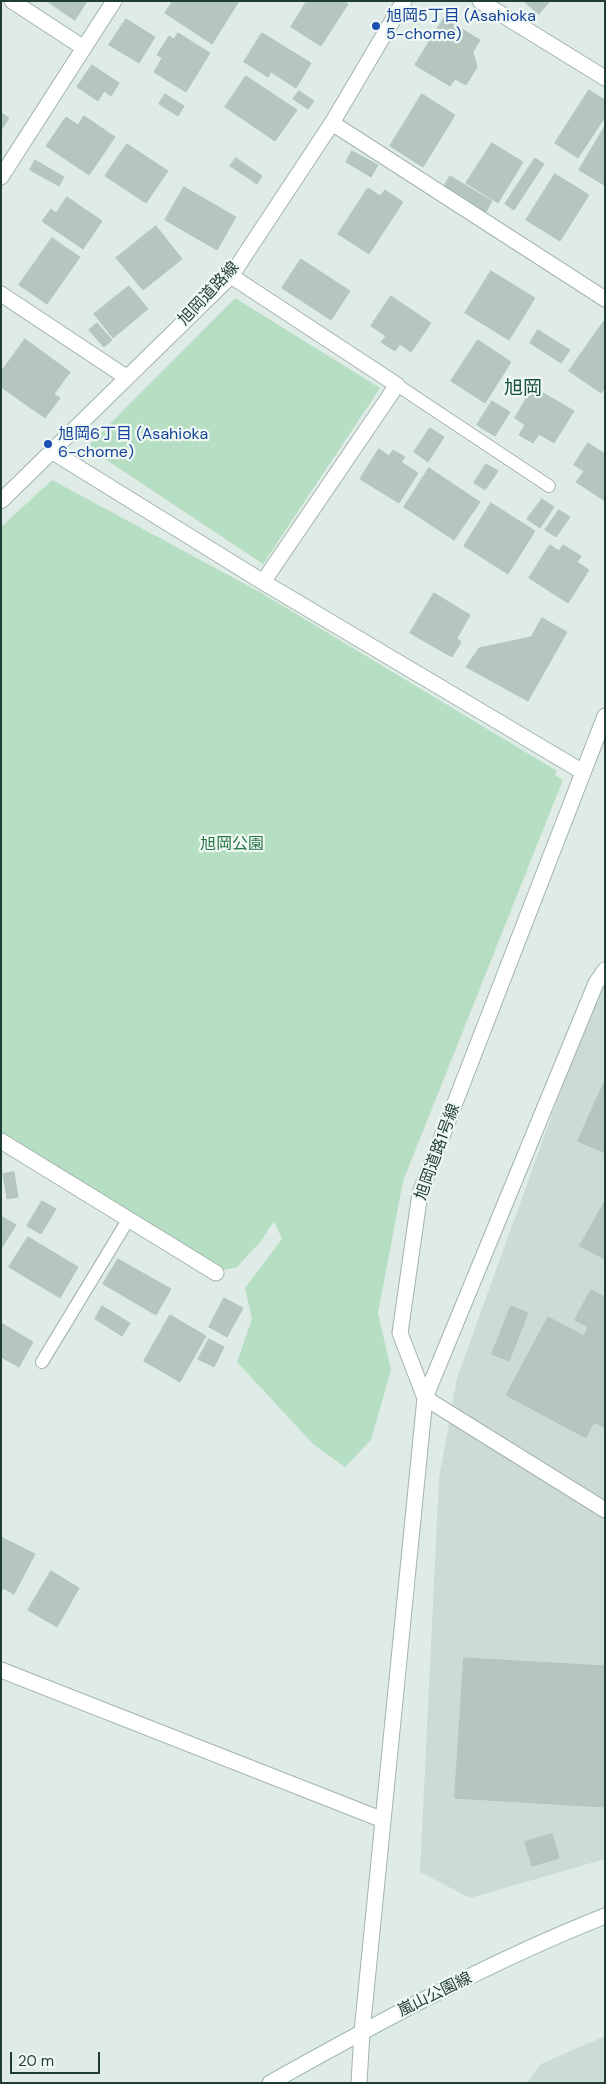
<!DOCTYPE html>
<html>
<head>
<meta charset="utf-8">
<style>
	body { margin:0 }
	#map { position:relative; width:606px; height:2084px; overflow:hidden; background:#dfebe6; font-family:"DM Sans",sans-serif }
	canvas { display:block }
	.frame { position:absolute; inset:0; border:2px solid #1f3c35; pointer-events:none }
	.scale { position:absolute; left:10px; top:2052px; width:90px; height:22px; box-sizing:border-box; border:2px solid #1f3c35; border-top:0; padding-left:6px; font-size:15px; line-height:18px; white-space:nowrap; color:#1f3c35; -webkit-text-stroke:4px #f0f8f4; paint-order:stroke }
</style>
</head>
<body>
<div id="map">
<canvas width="606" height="2084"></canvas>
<div class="frame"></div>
<div class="scale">20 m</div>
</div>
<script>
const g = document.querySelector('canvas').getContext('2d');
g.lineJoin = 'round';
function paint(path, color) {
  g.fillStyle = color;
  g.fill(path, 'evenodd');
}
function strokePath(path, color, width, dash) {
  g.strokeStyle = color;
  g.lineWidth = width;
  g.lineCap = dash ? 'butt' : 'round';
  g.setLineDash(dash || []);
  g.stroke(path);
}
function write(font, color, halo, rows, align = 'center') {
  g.font = font + ' "DM Sans","Noto Sans JP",sans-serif';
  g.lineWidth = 4.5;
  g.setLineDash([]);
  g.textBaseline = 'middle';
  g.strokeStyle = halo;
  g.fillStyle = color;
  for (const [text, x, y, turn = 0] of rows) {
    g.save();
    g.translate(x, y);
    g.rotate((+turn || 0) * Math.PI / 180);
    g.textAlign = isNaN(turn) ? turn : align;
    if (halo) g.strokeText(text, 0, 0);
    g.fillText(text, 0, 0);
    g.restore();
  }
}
paint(new Path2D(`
	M605,976V1859L470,1898L420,1872L439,1478L457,1378L599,985Z
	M605,2036V2083H527L541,2064Z`), '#cddbd5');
paint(new Path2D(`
	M235,298L380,388L263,564L87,447Z
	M52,480L258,591L557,771L555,775L563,780L403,1181L378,1313L391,1370L371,1440L345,1467L313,1444L237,1362L252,1319L245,1288L282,1239L274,1221L261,1241L237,1267L207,1274L1,1146V527Z`), '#b6dec2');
const building = new Path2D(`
	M47,1H87L75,20Z
	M173,1H239L212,44L165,13Z
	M307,1H344L348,4L321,46L291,27Z
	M524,1H550L539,14Z
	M444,18L480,40L473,52L477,67L466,85L455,79L450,86L415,65Z
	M126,19L155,37L139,63L109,45Z
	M178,33L210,53L186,92L154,72L162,58L157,55L169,36L174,39Z
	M262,33L311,63L296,88L271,72L268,77L244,62Z
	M92,65L119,83L111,96L104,91L98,101L77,87Z
	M246,76L297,110L275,141L225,107Z
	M589,90L605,100V117L578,158L555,143Z
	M299,91L314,101L308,109L293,99Z
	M165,94L184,106L178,116L159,104Z
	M422,94L455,115L423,167L390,146Z
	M1,113L9,118L1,130Z
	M84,116L115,137L89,175L46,146L66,117L78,125Z
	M605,126V184L604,185L579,170Z
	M492,143L523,162L498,203L466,183Z
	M127,144L168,171L146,203L105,176Z
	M352,151L378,165L371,177L346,162Z
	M236,158L262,176L257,184L230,166Z
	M535,158L544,164L514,210L505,204Z
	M35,160L64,177L59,186L30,170Z
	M555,174L589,195L560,241L526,220Z
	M450,176L492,201L486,212L444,187Z
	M184,187L236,217L217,250L165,220Z
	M368,188L380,196L385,190L403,202L369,254L338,234Z
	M67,197L102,221L83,249L42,221L51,209L56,213Z
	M156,226L182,259L143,290L116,258Z
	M52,238L80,257L47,304L19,285Z
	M301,259L350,291L331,320L282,288Z
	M491,271L535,298L509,340L465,313Z
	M129,286L148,309L113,338L94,314Z
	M391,296L431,323L411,352L400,344L395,351L381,342L386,336L371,326Z
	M604,321L605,388L601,393L569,371Z
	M97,323L112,340L104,347L89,330Z
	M538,330L570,350L561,363L530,343Z
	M25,339L70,372L54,394L60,398L45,418L1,387V372Z
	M478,340L511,362L485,403L451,381Z
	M533,387L574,411L554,443L539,434L533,443L519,435L525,425L515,418Z
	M492,401L510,412L495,436L477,425Z
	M430,428L444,437L428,462L414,452Z
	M588,443L605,454V501L576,482L584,471L574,465Z
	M379,449L389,456L393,450L405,457L401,462L418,473L399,503L360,479Z
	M486,464L498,471L485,490L474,483Z
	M429,468L480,502L454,540L404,507Z
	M542,499L554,507L540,528L527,519Z
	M491,503L535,531L508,574L464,546Z
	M559,510L570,517L556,537L545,530Z
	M550,545L559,551L563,545L581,556L577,562L589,570L568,603L529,578Z
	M434,593L470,615L457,638L461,642L452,657L410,633Z
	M542,618L567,632L528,701L466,667L479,648L531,637Z
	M604,1083H605V1153L578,1141Z
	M14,1172L18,1197L7,1199L3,1174Z
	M42,1201L56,1209L41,1234L27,1226Z
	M605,1201V1259L580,1246Z
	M1,1216L16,1225L1,1249Z
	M28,1237L78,1267L60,1298L9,1267Z
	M118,1259L171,1289L156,1315L103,1284Z
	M591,1290L605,1297V1428L594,1422L586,1438L506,1395L548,1317L584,1336L588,1327L575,1320Z
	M224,1298L243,1308L227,1337L209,1327Z
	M102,1306L130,1323L122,1336L95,1319Z
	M511,1306L528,1313L509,1361L492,1354Z
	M170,1315L206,1336L180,1382L144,1361Z
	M1,1323L33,1342L19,1367L1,1357Z
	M209,1339L224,1347L214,1367L198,1359Z
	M1,1537L35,1554L14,1594L3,1588L1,1592Z
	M51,1571L79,1588L57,1627L28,1610Z
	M464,1658L605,1666V1807L455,1798Z
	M552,1834L559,1858L532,1866L525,1842Z`);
paint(building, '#b4c6bf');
strokePath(building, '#b1c5bd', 1);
const service = new Path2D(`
	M397,385L549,486
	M42,1362L128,1220`);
const minor = new Path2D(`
	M12,1L84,48
	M480,1L605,78
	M332,123L605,299
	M1,177L114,1
	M231,276L397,385L263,582
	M1,294L126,377
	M53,452L263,582L583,772
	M1,501L231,276L332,123L404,1
	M605,716L420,1193L400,1333L425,1398L605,1510
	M1,1141L216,1273
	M1,1670L383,1820
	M359,2083L362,2032L425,1398L596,983L605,970`);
const secondary = new Path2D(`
	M270,2083C379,2022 489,1962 605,1916`);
strokePath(service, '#a2b3ad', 14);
strokePath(minor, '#a2b3ad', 17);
strokePath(secondary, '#9db8af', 17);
strokePath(service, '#fff', 12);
strokePath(minor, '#fff', 15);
strokePath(secondary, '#fff', 15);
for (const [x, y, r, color] of [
	[376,26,5,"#1a4fb4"],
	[48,444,5,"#1a4fb4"]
]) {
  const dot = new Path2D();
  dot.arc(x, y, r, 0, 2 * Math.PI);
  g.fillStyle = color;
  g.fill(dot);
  strokePath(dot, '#f0f8f4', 2);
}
write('16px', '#164399', '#f0f8f4', [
	["旭岡5丁目 (Asahioka",386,17],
	["5-chome)",386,35],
	["旭岡6丁目 (Asahioka",58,435],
	["6-chome)",58,453]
], 'left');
write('16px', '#1f3c35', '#f0f8f4', [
	["旭岡道路線",209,294,-47],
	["旭岡道路1号線",438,1152,-70],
	["嵐山公園線",435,1995,-26]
]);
write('16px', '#277547', '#f0f8f4', [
	["旭岡公園",232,845]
]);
write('19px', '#1a4f44', '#f0f8f4', [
	["旭岡",523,389]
]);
</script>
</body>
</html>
